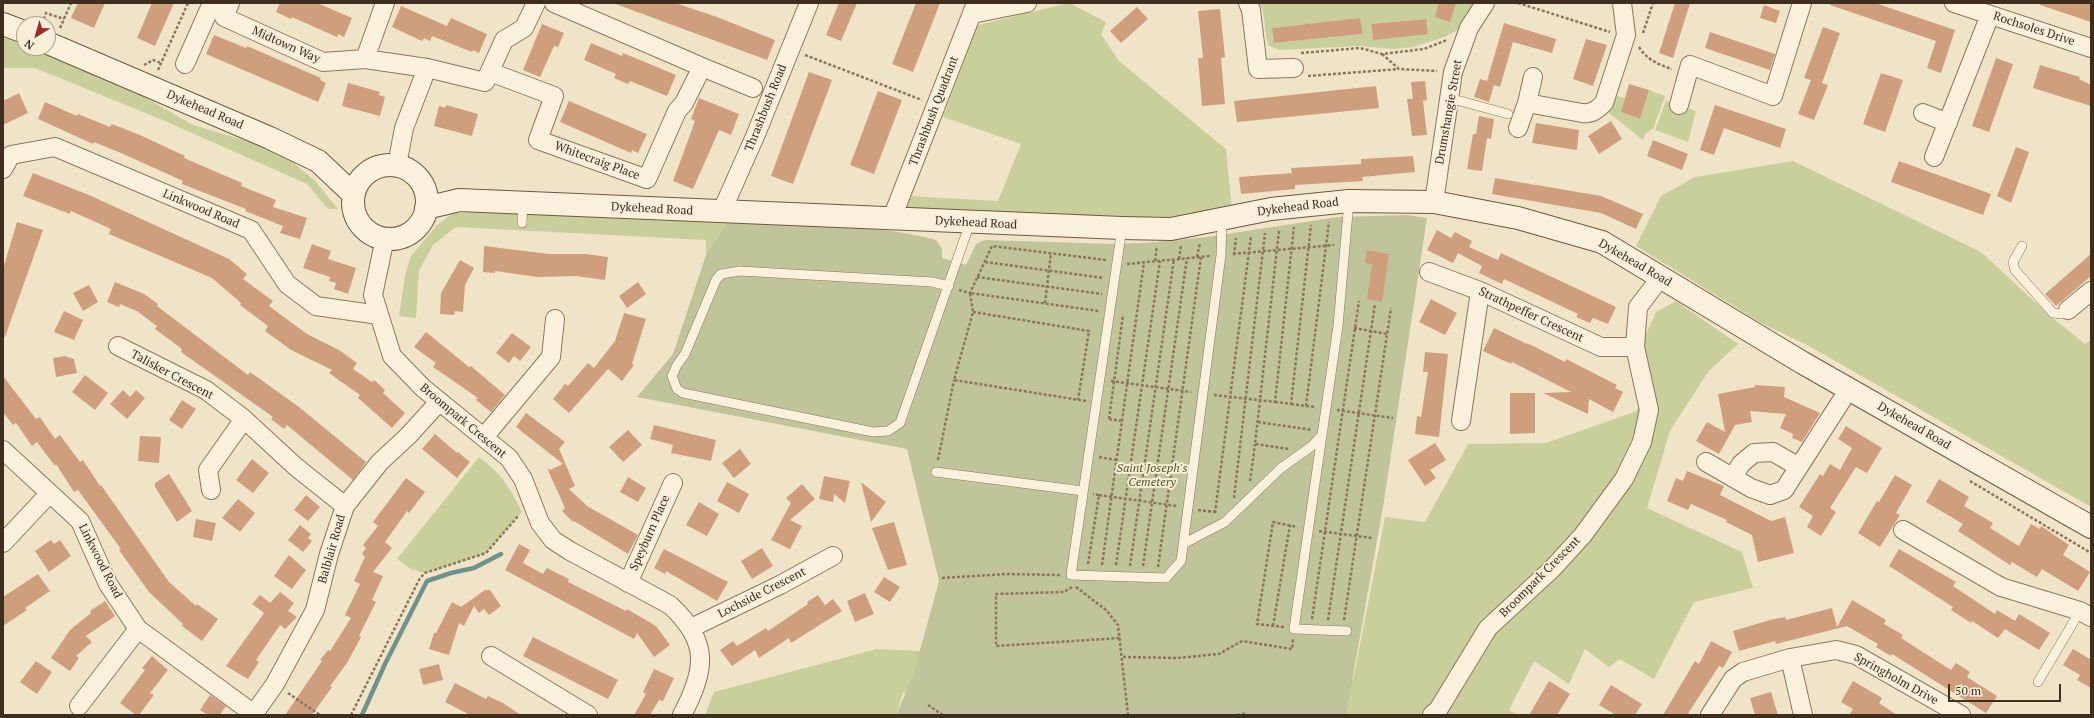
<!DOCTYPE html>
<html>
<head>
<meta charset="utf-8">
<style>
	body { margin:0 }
	#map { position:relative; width:2094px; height:718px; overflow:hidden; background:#f0e4c8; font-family:"PT Serif",serif }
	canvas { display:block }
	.frame { position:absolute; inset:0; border:4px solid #3d2e20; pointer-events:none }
	.north { position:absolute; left:16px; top:16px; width:40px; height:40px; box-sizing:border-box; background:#f7eed8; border:1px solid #ada18e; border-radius:50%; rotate:217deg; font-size:11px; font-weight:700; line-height:16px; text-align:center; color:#3d2e20 }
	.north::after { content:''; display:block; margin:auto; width:14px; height:18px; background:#9e2a2b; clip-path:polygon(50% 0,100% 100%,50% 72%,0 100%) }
	.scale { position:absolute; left:1948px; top:684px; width:113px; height:18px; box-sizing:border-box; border:2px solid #3d2e20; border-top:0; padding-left:5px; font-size:12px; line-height:14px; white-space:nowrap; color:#3d2e20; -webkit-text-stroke:3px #f7eed8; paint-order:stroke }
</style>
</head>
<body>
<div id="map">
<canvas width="2094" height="718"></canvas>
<div class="frame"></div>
<div class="north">N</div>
<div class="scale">50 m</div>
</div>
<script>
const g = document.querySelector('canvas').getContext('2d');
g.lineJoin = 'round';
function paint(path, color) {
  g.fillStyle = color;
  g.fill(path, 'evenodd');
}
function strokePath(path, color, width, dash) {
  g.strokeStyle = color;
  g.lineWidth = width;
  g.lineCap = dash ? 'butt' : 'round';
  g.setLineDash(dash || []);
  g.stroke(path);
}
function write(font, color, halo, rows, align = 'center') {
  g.font = font + ' "PT Serif",serif';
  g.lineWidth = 4;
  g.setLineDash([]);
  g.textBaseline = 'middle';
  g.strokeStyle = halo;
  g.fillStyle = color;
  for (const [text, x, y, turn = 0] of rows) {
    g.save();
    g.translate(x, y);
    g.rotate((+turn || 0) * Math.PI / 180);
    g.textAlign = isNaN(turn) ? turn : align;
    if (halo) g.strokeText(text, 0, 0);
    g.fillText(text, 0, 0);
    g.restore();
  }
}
paint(new Path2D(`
	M1069,3L1106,22L1101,34L1119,61L1226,149L1232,210L1165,220L905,208L907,196L998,201L1021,144L943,117L978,25Z
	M1260,3H1474L1458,30L1444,37L1413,47L1394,49L1358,46L1280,50L1269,46C1263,33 1267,19 1260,3ZM1360,19L1363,34L1274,43L1272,28ZM1425,19L1427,33L1373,39L1371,24Z
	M3,37L24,46V48H30L134,91L193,125L247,141L288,158L315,181L338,209H328L307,184L165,121L35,68H3Z
	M1649,90L1665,96L1653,129L1646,133L1643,140L1609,113L1617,96L1625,98L1621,112L1640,119Z
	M1666,101L1696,111L1688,142L1655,130Z
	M1793,161L1981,252L2048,314L2085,344L2091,340V507L1809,346L1761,323L1636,246L1661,196L1695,177Z
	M528,211L658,220L728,221L706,255V240L456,227L433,245L419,271L416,318L399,316L405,276L411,256L436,226L453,213Z
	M1676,301L1738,344L1708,372L1670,431L1647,508L1742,552L1753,588L1694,602L1654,679L1620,659L1609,667L1585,649L1569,684L1534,661L1509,710L1518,715H1344L1330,689L1353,680L1385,517L1425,522L1468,444L1546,443L1634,412L1654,395L1644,339L1656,312Z
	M479,457C502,474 509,486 522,512L486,553L425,573L411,569L397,559Z
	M924,637L922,702L903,692L896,715H705L714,692L877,649L920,651Z`), '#c9cf9b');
paint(new Path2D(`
	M1407,215L1427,218L1383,507L1346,715H896L913,676L939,581L907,449L637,397L673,354L706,255L728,221C797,225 869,222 936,240L942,249V258L966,265L976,244L985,240L1114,244L1144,243L1207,237L1338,217Z`), '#bfc49a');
strokePath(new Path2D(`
	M362,715L385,664L427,581L451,573L474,568L501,554`), '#6f938a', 4.5);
paint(new Path2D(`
	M78,3H105L94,28L71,18Z
	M152,3H174L155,46L137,38Z
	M280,3H317L352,18L344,37L338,34L337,37L292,17L291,19L276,12Z
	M613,3H675L717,17L775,40L767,60Z
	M839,3H857L841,41L826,35Z
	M916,3H940L913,72L892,64Z
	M1439,3H1456L1450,22L1435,17Z
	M1675,3H1690L1673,58L1659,53Z
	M1830,3H1875L1955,30L1941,73L1927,68L1936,41L1830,5Z
	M2040,3H2091V22L2040,5Z
	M1764,5L1780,11L1776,23L1760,18Z
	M401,6L447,26L451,18L487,34L479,53L473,50L472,52L432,36L430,41L424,38L422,41L392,27Z
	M1137,7L1148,19L1121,43L1110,31Z
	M1220,9L1225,57L1221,58L1225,104L1202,106L1198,58H1203L1198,11Z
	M1360,18L1363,34L1274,43L1272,28Z
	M1426,19L1428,34L1373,40L1371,24Z
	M1504,23L1556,39L1552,53L1513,42L1500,87L1494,85L1489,102L1474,97L1480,79L1487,81Z
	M542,24L564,33L558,47L554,46L540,77L523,70Z
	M1823,27L1840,33L1822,83L1828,85L1814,120L1798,114L1811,80L1804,78Z
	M1710,32L1775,54L1770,70L1705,48Z
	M214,35L246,48L247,46L321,78L320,80L326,83L318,102L206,54Z
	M1586,39L1607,45L1593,86L1573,79Z
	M591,43L622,56L623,53L676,75L667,96L630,81L628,84L614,78L616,74L584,60Z
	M1996,58L2013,64L1989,132L1972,126Z
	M2040,65L2080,77L2079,79L2091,85V106L2033,88Z
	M809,72L832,80L793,184L771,176Z
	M1881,73L1903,80L1885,132L1863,124Z
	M1425,81L1427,100L1423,101L1427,135L1412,136L1407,99H1413L1411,82Z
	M348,83L380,92L379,95L385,97L380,116L342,106Z
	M1629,84L1649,90L1640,119L1621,112Z
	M1376,86L1379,108L1237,122L1234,101Z
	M878,91L902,100L874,174L850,165Z
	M19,93L28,113L3,125V101Z
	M699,98L739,114L731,135L719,130L693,189L673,181L695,121L691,119Z
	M569,101L647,134L638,153L632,150L631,153L560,122Z
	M45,102L77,116L78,114L110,127L112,124L140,135L185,156L184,158L242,183L241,186L276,200L273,207L307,218L300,239L280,233L283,226L245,211L246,209L182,184L183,181L121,153L94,142L93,144L38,119Z
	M446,105L478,114L472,136L434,126L439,106L445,108Z
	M1715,105L1786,129L1780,148L1724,128L1714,155L1700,150Z
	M1479,116L1494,119L1491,139L1487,138L1482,171L1467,169L1473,134H1476Z
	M1611,121L1622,139L1599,154L1588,136Z
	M1536,123L1579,130L1577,150L1532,143Z
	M1653,140L1688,154L1682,170L1647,156Z
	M2016,147L2029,152L2011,203L1997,196Z
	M1413,156L1415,172L1362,177L1363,181L1295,185V189L1241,194L1239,177L1292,173L1291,168L1361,164V159Z
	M1899,161L1991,194L1983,215L1891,182Z
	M33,173L89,195L229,259L247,274L243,279L273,301L269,306L307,334L339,350L357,363L353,369L372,382L374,380L385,390L383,393L405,413L392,428L358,398L360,395L329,373L332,370L291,350L265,331L268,326L240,305L241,303L212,278L109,234L111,229L71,211L70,214L23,196Z
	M1495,178L1601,196L1643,214L1636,229L1601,213L1492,194Z
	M17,222L43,230L5,337H3V269Z
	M1437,230L1451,238L1455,232L1472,241L1469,247L1498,260L1501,253L1616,307L1608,324L1593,318L1590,323L1576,317L1578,314L1504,279L1502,284L1479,273L1482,266L1458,253L1453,263L1427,250Z
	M312,244L331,251L328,259L356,268L348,294L334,289L336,283L329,281L330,277L303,268Z
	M484,246L549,254H586L608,257L605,280L576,276L538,277L495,271V273L483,272Z
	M1367,250L1389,254L1382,302L1367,299L1372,264L1365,263Z
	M2091,254V276L2056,306L2045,294Z
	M460,260L474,268L465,285L463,312L455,311L454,315L440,314L441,293Z
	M115,282L144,294L158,304L157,306L248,375L250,372L299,407L366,462L353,480L287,425L284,429L271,419L273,417L181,352L182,349L155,329L157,326L137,311L120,304L119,307L107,302Z
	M638,282L646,294L627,308L619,296Z
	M89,285L98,302L83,311L73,293Z
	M1431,299L1457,313L1445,335L1419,322Z
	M64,311L83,320L74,340L54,332Z
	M624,313L646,319L632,364L634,365L622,381L608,369L569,413L553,399L565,384L568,386L588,363L594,368L615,341Z
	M1494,328L1527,344V343L1565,362L1566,359L1617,385L1615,388L1623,392L1613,412L1589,399L1588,414L1543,393L1571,392L1512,362L1511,364L1483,351Z
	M426,332L469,367L471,366L505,395L491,412L476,400L478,398L433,367L436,363L414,347Z
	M512,333L531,347L520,361L514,356L509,363L496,353Z
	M1425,352L1448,354L1439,437L1415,434L1417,416L1421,417L1428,372H1423Z
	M64,356L74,359L77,373L56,377L53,358Z
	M85,375L108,393L95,410L72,392Z
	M3,376L36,419L40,417L55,439L60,435L80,462L83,460L100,486L101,485L169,582L196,606L197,604L218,619L202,641L182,626L183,624L149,592L119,550L121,549L78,490L74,492L56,464L55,466L37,442L32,446L16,423L13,425L3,412Z
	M1755,385L1785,387L1784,397L1820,413L1802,442L1792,438L1793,434L1780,428L1786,414L1750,411L1752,422L1735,425L1719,454L1696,441L1707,422L1725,432L1718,394L1755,387Z
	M123,390L130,397L136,390L145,398L127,419L110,404Z
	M1510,393H1535V433L1510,434Z
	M182,400L196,409L182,429L169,420Z
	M526,413L565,442L559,449L575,486L569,489L587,506L638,535L628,554L574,521L573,522L562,511L565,508L547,468L550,470L563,464L516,427Z
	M654,425L716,440L711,461L671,453L673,445L650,439Z
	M1846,426L1882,448L1867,473L1856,467L1830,508L1836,512L1821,536L1807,527L1813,516L1799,507L1820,474L1823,476L1830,464L1840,470L1852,448L1838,439Z
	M628,430L642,445L623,462L609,447Z
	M435,434L457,453L458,452L470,462L457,478L422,449Z
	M140,436L161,437L159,463L138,461Z
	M1435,443L1446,460L1430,470L1436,478L1425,486L1408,460Z
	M740,449L751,464L734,478L722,463Z
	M252,459L269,473L253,493L236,480Z
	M1687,471L1724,486L1720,495L1771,521L1785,517L1794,553L1758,562L1752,535L1726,522L1727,520L1691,504L1688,510L1667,501L1676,478L1683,481Z
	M169,474L192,511L177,522L155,487V483Z
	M1895,475L1912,485L1896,513L1900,515L1880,547L1858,533L1877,501L1879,502Z
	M824,476L850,481L845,503L834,494L833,502L819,499Z
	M628,477L646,488L638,502L620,492Z
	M406,478L425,492L409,513L407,511L385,542L392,548L373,572L383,576L372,600L376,602L359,636L361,637L347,663L330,686L332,687L312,715H285L322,661L320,660L328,650L330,651L351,618L345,615L360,584L354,581L365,557L362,554L366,548L363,545L378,526L373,522Z
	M1939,479L1969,497L1964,506L1993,523L1990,528L2019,546L2031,524L2040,529L2041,526L2069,545L2063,555L2090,572L2078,591L2042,569L2037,577L2012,562L2010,565L1958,531L1963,524L1926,502Z
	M727,482L749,494L739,513L717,501Z
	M861,482L886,502L871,522Z
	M802,484L815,499L790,520L802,526L790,549L771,540L791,503L786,498Z
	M306,495L320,507L308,521L294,510Z
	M238,499L255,513L240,532L222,518Z
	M699,502L719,514L707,536L686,525Z
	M196,519L216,523L212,541L193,537Z
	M894,522L907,565L888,570L872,528Z
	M300,525L311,534L308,538L312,541L303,552L288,540Z
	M51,540L54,544L60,540L71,556L49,572L35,551Z
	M519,544L530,550L523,563L543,574L547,568L569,579L568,582L626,611L627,609L656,626L670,645L654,657L637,633L634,639L505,570Z
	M762,548L773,566L752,579L741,561Z
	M664,549L728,582L717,601L666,571L665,574L654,568Z
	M1899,549L1956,582L1953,586L1995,614L1997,610L2015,621L2019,614L2050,633L2039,650L2005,629L1998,638L1972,621L1971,623L1951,610L1953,607L1889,566Z
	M289,555L306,570L292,589L274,576Z
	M38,574L50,591L25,608L27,610L3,626V597Z
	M884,577L900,587L890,602L874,592Z
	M485,590H490L501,606L489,615L484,609L479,613L474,606L464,626L459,623L449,655L429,649L434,633H436L452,602L461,607Z
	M280,592L294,603L288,611L297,617L285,629L280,625L256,660L259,662L248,679L226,666L264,613L252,604L260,595L270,603Z
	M865,593L874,614L855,622L847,601Z
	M818,595L825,605L833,599L842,611L791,643L789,638L759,658L755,650L732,666L720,650L733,641L737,646L766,628L768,631L808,604L807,602Z
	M1852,600L1886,620L1884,624L1903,635L1901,638L1951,670L1956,663L1970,672L1967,677L1997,696L1986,713L1892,654L1891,656L1876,647L1878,644L1847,626L1776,644L1775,641L1739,651L1733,631L1770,620L1785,617L1786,620L1832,608L1837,627Z
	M105,601L115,616L86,636L92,642L76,656L79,658L70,671L51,658L70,630L91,613L90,611Z
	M533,637L618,680L608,699L523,656Z
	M1711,641L1732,652L1723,668L1719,666L1687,715H1663L1695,661L1699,664Z
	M2073,649L2090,659L2091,657V688L2077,680L2080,675L2063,665Z
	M152,656L168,670L150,693L154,695L139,715H136L120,703L145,670L142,668Z
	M36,661L52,672L37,694L20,682Z
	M439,664L443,680L423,685L419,669Z
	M654,669L674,678L663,701L659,700L650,715H634L646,694L643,692Z
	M1549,681L1570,694L1557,715H1529Z
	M1853,681L1882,698L1879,703L1897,715H1849L1853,709L1841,702Z
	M455,683L486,699L488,696L503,703L521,715H470L445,702Z
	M1611,685L1642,704L1635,715H1616L1599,705Z
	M1771,692L1778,715H1755L1750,698Z
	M210,695L226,706L220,715H208L200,710Z`), '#cf9f7d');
const lane = new Path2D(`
	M1449,98L1508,114
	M522,223L523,203
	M1122,228L1071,575L1166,578L1181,561L1221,255L1222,218
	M2022,246L2013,262L2015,270L2053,313L2061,314L2068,310
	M949,286L932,282L740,271L721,274L716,280L685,354L677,365L672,376L677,389L683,393L873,432L888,431L900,423L970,223
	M1322,435L1294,629L1347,631
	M936,472L1083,491
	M1183,544L1225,522L1281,468L1312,446L1322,435L1338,326L1349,201
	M2038,682L2080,611`);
const street = new Path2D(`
	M230,3L224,17L323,62L365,59L427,68L485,82L504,40L524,28L536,3
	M1248,3L1251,10L1258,69L1294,68
	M1954,3L2091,48
	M972,14L1027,3
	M365,59L385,3
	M185,64L212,3
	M702,67L753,88
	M490,72L554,96L538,140L647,179L677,111L684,103L702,67L554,3
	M1533,77L1527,103L1582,113C1592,114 1597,110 1604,103L1626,35L1622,3
	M1679,105L1690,65L1773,96L1802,3
	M1923,113L1948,123
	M1518,128L1527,103
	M1934,157L1990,15
	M397,165L404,128L427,68
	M3,169L11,155L55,147L251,230L287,284L316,306L379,315
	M1434,202L1453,72L1469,28L1485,3
	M721,213L756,134L809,3
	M892,218L976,3
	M385,238L373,295L392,356L423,388L509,458L523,479L540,523L553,540L570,551L670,605C710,642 706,669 682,715
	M1429,272L1480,291L1601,347H1635
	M2068,310L2091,291
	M118,346L206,390L244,419L296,467L345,506
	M1461,421L1480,291
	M484,437L551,357L555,319
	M3,450L80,521L108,584L138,629L254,714
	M1706,462L1751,488L1770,495L1784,490L1849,389
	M1733,477L1741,464L1754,453L1773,452L1799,467
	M211,490L208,470L244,419
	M1903,530L2001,587L2080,611L2091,617
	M3,543L49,494
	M628,583L673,483
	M691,628L780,585L833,556
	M491,656L588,715
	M1790,658L1803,715
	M79,706L138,629
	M253,715L275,684L315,610L329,554L345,506L380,462L408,436L439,402
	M1432,715L1438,710L1488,628L1552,569L1583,535L1624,479L1642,442L1649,410L1635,347L1638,307L1661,277
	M1710,715L1733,679L1743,672L1790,658L1836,650L1856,655L1961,715`);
const secondary = new Path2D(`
	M3,24L24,32
	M48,43L270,138L318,161L353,194
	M353 202a37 37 0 1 1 74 0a37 37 0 1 1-74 0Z
	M426,208L459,200L1122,228L1171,229L1271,209L1349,201L1434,202L1518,218L1602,242L1803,363L2091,527`);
strokePath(lane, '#8d765c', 10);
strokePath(street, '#8d765c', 20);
strokePath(secondary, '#6f573f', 24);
strokePath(new Path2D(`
	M1518,3L1610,32
	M42,24L46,13L64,19
	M60,28L71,3
	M1643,33L1653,3
	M1639,47C1646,59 1659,65 1672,69
	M1301,53L1360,48L1382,54L1424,49L1447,40
	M1382,54L1399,69L1437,71
	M805,55L922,100
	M144,65L153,60L161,63
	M158,70L188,3
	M1308,76L1399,69
	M1279,231L1255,444L1288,449
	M1233,254L1334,245
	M1234,255L1236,238
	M1197,257L1200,243
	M1179,259L1181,246
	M1155,261L1157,246
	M985,262L1104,278
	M1127,264L1210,256
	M977,277L1102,294
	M959,290L970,293L992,246L1106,260
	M1045,303L1051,253
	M973,312L1089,331L1078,400
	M1354,328L1387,334
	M1111,381L1191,392
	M1214,395L1275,402L1294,227
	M1086,401L954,380L973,312L970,293L1099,311
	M1275,402L1291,404L1311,225
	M1291,404L1306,406L1329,222
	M1306,406L1316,407
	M1337,410L1393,418
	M1109,419L1123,315
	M1109,419L1122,421
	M1258,422L1312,430
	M1099,457L1116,460
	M938,460L954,380
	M1250,481L1255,444
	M1970,481L2091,553
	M1099,495L1177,506
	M1234,498L1265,233
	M1198,510L1215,512
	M1215,513L1251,236
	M1319,531L1372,538
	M1088,564L1099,495L1093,494
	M1102,565L1144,262
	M1116,565L1160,261
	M1130,566L1174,259
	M1143,566L1187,258
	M1158,567L1201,257
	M942,578L1006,574L1061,575
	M1072,587L1064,592L996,594V646L1120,638
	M1076,587L1106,610L1118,625L1128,715
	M1312,619L1359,301
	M1328,620L1375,304
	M1344,620L1391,308
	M1273,626L1290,525
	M1284,627L1257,624L1273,522L1297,527
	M1123,657L1177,658L1219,654L1242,641L1292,649L1293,639
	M288,693L320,715
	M928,705L943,715
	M351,715L420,578L425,573L486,553L519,515
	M1237,715L1247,713`), '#8d765c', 2.5, [3, 2]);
strokePath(lane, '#faf1dc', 9);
strokePath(street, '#faf1dc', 18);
strokePath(secondary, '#faf1dc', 22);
write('12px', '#3d2e20', '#f7eed8', [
	["Rochsoles Drive",2034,29,18],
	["Midtown Way",286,45,24],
	["Thrashbush Road",766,108,-68],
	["Dykehead Road",205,110,23],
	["Thrashbush Quadrant",934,111,-69],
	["Drumshangie Street",1449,112,-80],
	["Whitecraig Place",597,161,20],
	["Dykehead Road",1298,207,-7],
	["Linkwood Road",201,209,23],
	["Dykehead Road",652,209,3],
	["Dykehead Road",976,223,3],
	["Dykehead Road",1635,263,30],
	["Strathpeffer Crescent",1531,315,25],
	["Talisker Crescent",172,375,28],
	["Broompark Crescent",463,421,40],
	["Dykehead Road",1914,426,30],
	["Speyburn Place",650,533,-66],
	["Balblair Road",332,549,-74],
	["Linkwood Road",100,561,63],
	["Broompark Crescent",1540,577,-45],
	["Lochside Crescent",762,593,-27],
	["Springholm Drive",1896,679,29]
]);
write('italic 12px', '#4d5a26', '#f7eed8', [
	["Saint Joseph's",1152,469],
	["Cemetery",1152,483]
]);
</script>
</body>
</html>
